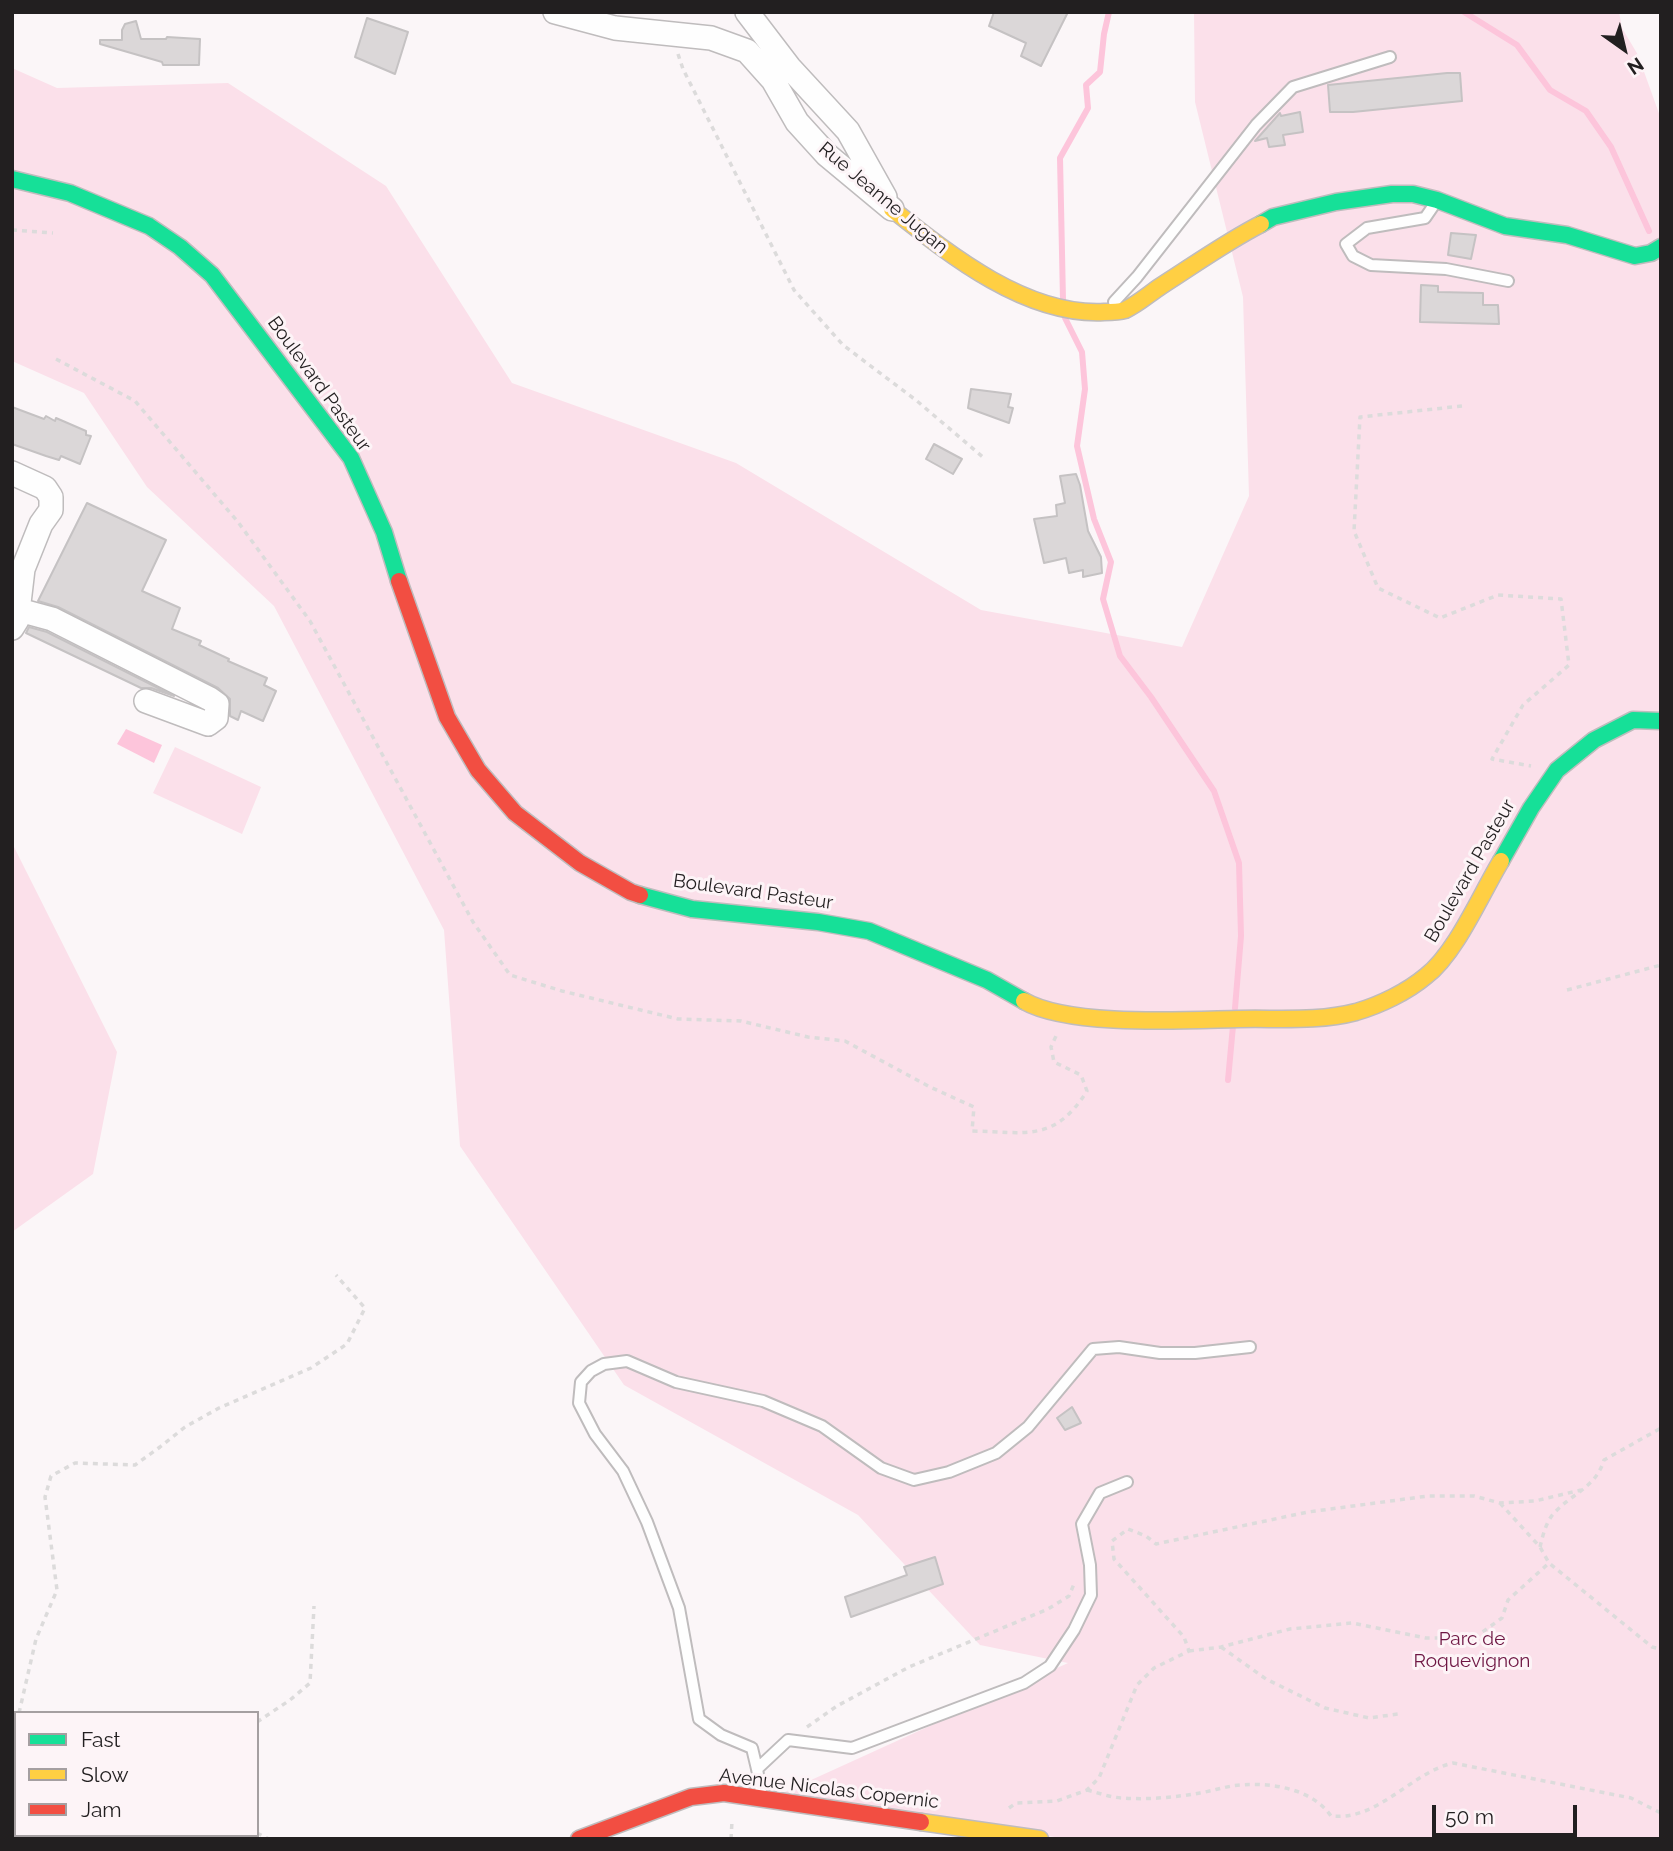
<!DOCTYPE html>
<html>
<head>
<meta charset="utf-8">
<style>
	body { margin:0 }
	#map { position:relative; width:1673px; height:1851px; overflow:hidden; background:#fbf6f8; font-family:Raleway,sans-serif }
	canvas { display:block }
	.frame { position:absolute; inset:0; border:14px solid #221f20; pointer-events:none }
	.legend { position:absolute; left:14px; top:1711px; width:245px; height:126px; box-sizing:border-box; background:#fdf4f7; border:2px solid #a59fa1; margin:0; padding:9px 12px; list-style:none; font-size:21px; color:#221f20 }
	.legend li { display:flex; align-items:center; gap:14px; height:35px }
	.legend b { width:35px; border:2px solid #a59fa1 }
	.north { position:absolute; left:1589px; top:14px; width:70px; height:70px; -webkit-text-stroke:5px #fdf4f7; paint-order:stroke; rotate:146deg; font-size:19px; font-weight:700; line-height:28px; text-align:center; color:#221f20 }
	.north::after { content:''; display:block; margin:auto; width:24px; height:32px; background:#221f20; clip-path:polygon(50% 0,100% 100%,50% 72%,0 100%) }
	.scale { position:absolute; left:1432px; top:1805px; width:145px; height:32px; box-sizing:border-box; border:4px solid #221f20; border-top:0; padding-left:9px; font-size:21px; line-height:24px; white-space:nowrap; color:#221f20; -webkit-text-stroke:5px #fdf4f7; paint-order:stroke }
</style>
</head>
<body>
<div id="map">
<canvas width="1673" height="1851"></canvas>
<div class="frame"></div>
<ul class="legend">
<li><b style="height:9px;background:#16e098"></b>Fast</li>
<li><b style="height:9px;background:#ffcf43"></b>Slow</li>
<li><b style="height:9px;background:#f24e42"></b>Jam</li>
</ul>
<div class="north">N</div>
<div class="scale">50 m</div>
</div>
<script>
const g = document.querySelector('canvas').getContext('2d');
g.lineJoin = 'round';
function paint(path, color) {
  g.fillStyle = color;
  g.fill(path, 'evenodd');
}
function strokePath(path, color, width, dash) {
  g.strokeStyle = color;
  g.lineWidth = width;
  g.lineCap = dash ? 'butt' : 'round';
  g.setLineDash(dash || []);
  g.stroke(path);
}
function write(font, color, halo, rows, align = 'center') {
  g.font = font + ' Raleway,sans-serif';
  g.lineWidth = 6;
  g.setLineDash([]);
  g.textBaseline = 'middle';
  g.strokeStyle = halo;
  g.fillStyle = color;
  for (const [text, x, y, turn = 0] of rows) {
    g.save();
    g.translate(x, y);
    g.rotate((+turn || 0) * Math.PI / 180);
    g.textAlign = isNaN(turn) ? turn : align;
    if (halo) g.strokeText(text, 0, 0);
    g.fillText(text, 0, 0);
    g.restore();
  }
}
paint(new Path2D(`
	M1194,12H1619L1622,28L1638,55L1661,119V1839H1068L776,1796L1068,1663L980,1645L858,1515L624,1385L460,1146L444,930L274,606L147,487L84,393L12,361V68L57,88L228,83L386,186L512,383L736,463L981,610L1182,647L1249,496L1243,297L1195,102Z
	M175,747L261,787L242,834L153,793Z
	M12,835L13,845L117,1052L93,1174L12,1232Z`), '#fbe0ea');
paint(new Path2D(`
	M126,729L162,745L154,763L117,744Z`), '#fdc5db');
strokePath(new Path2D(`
	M1464,12L1517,45L1550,90L1586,111L1611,147L1649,231
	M1063,300L1060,158L1088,108L1086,85L1100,72L1104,34L1109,12
	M1065,318L1082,352L1085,389L1077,446L1094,519L1111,562L1103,599L1120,656L1151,697L1214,791L1239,863L1241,936L1235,1008
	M1228,1080L1233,1026`), '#fdc5db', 6);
const building = new Path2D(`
	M994,12H1068L1041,66L1021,56L1026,43L989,26Z
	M367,18L408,32L395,74L355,57Z
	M136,21L141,39H166L167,37L200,39L199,65H163L162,62L100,44V40H122V30L125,24Z
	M1447,73H1460L1462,101L1353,112H1330L1328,85Z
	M1300,112L1303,132L1283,135L1285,145L1269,147L1267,138L1255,141L1280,113L1281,116Z
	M1451,233L1476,235L1471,259L1448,255Z
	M1421,285L1438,286V292L1483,293V305H1498L1499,324L1420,322Z
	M971,389L1011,394L1008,407L1013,408L1009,423L968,408Z
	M12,407L44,419L46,416L55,421L56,418L86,431V435L91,436L80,464L61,456L59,460L46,456L12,444Z
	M934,444L962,459L953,474L926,459Z
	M1076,474L1080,485L1088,531L1101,557L1102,573L1083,577V570L1069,573L1066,558L1044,563L1034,519L1057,516L1056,505L1065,503L1060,476Z
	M87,503L166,540L142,591L180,608L172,629L201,641L199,645L229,659L228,661L267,678L264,685L276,691L263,721L241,711L238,720L230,716V699L218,688L58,607L38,601Z
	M29,627L47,632L174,696L151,688H141L26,633Z
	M1072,1407L1081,1423L1065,1430L1057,1418Z
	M935,1557L943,1584L851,1617L845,1597L907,1575L904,1567Z`);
paint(building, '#dbd7d8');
strokePath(building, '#c5c2c3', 2);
const lane = new Path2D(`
	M1436,202L1425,218L1367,228L1346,244L1353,256L1371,265L1446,269L1508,281
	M1114,302L1137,277L1256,125L1293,87L1390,57
	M757,1769L752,1748L721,1735L699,1719L679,1608L647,1522L623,1471L595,1434L579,1403L581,1382L591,1371L604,1364L627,1361L676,1382L763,1401L822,1426L881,1468L914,1480L949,1472L996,1453L1028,1427L1093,1349L1119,1347L1160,1353H1195L1250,1347
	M762,1798L757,1769L788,1740L852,1748L1024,1683L1050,1666L1074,1630L1091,1595L1090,1565L1082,1524L1100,1493L1127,1482`);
const street = new Path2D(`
	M555,12L615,28L711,38L747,51L773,80L797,122L827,155L892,209
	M747,12L789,67L848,131L885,197
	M12,473L45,488L51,497V510L41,524L23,569L17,620L12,628
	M19,610L52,619L210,699L217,704L216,718L208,724L146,701
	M12,1785H16
	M195,1835L197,1839`);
const fast = new Path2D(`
	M12,179L70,193L149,226L180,247L212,275L351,458L384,532L399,581
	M1261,224L1273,217L1336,202L1392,194H1413L1437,200L1505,226L1567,235L1635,256L1651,253L1661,247
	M1501,861L1531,808L1557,770L1594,740L1633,720L1661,721
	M640,895L692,909L818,922L869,931L987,980L1024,1001`);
const slow = new Path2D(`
	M892,209C950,255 1026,316 1104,312C1111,312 1119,312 1125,310C1138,304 1149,294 1161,286C1194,265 1226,242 1261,224
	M1024,1001C1069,1027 1186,1020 1239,1019C1277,1018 1318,1022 1356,1012C1380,1005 1407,992 1426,976C1456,953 1481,894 1501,861
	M921,1822L1040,1839`);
const jam = new Path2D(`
	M399,581L447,717L478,770L515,813L580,863L631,892L640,895
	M579,1839L691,1797L724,1793L921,1822`);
strokePath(lane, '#bfbcbd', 14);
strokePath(street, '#bfbcbd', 26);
strokePath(fast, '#bfbcbd', 19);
strokePath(slow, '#bfbcbd', 19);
strokePath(jam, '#bfbcbd', 19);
strokePath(new Path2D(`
	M678,54L683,69L794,290L843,345L917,401L984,458
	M12,230L53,233
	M56,359L135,401L238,522L310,621L473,922L510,975L562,991L678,1019L741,1021L808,1037L845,1041L930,1087L974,1107L972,1131C1026,1132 1054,1143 1087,1091L1081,1075L1054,1062L1051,1047L1056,1036
	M1462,406L1360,417L1354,531L1378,588L1440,618L1498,595L1561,599L1569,665L1523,705L1492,759L1531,766
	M1567,990L1661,965
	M1500,1503L1540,1547L1549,1563L1652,1647L1661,1649
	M1540,1547C1543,1535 1546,1521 1555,1512C1573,1493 1596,1487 1604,1460L1661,1428
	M1221,1647L1266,1679L1325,1708L1369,1718L1398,1714
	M1189,1651L1221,1647L1290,1629L1352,1623L1426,1638H1474L1502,1618L1508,1600L1549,1563
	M19,1713L36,1639L57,1590L45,1497L51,1476L75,1463L135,1465L160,1447L185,1427L219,1408L311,1368L347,1344L365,1308L336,1275
	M257,1722L290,1700L310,1683L314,1606
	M807,1727L837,1706L909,1667L1048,1609L1069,1596L1074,1584
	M12,1743L16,1728
	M1087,1790C1099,1793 1112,1798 1124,1798C1149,1800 1176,1797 1200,1793C1211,1791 1221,1788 1232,1786C1265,1781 1311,1787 1331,1816C1379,1821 1410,1773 1453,1763L1631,1798L1661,1813
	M1009,1808L1016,1803L1057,1801L1087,1790L1099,1778L1137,1685L1154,1668L1189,1651L1184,1637L1114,1559L1112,1541L1128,1529L1146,1536L1156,1544L1308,1512L1428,1496H1474L1500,1503L1535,1501L1581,1490
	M257,1833L269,1839
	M731,1839L732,1821
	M753,1839H775`), '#dcdbdb', 3.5, [5, 5]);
strokePath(lane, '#fefefe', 10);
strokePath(street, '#fefefe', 23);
strokePath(fast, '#16e098', 16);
strokePath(slow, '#ffcf43', 16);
strokePath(jam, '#f24e42', 16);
write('19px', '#221f20', '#fdf4f7', [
	["Rue Jeanne Jugan",883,198,40],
	["Boulevard Pasteur",319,384,54],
	["Boulevard Pasteur",1470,871,-60],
	["Boulevard Pasteur",753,892,8],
	["Avenue Nicolas Copernic",829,1789,7]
]);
write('19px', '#6e1643', '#fdf4f7', [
	["Parc de",1472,1639],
	["Roquevignon",1472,1661]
]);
</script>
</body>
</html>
